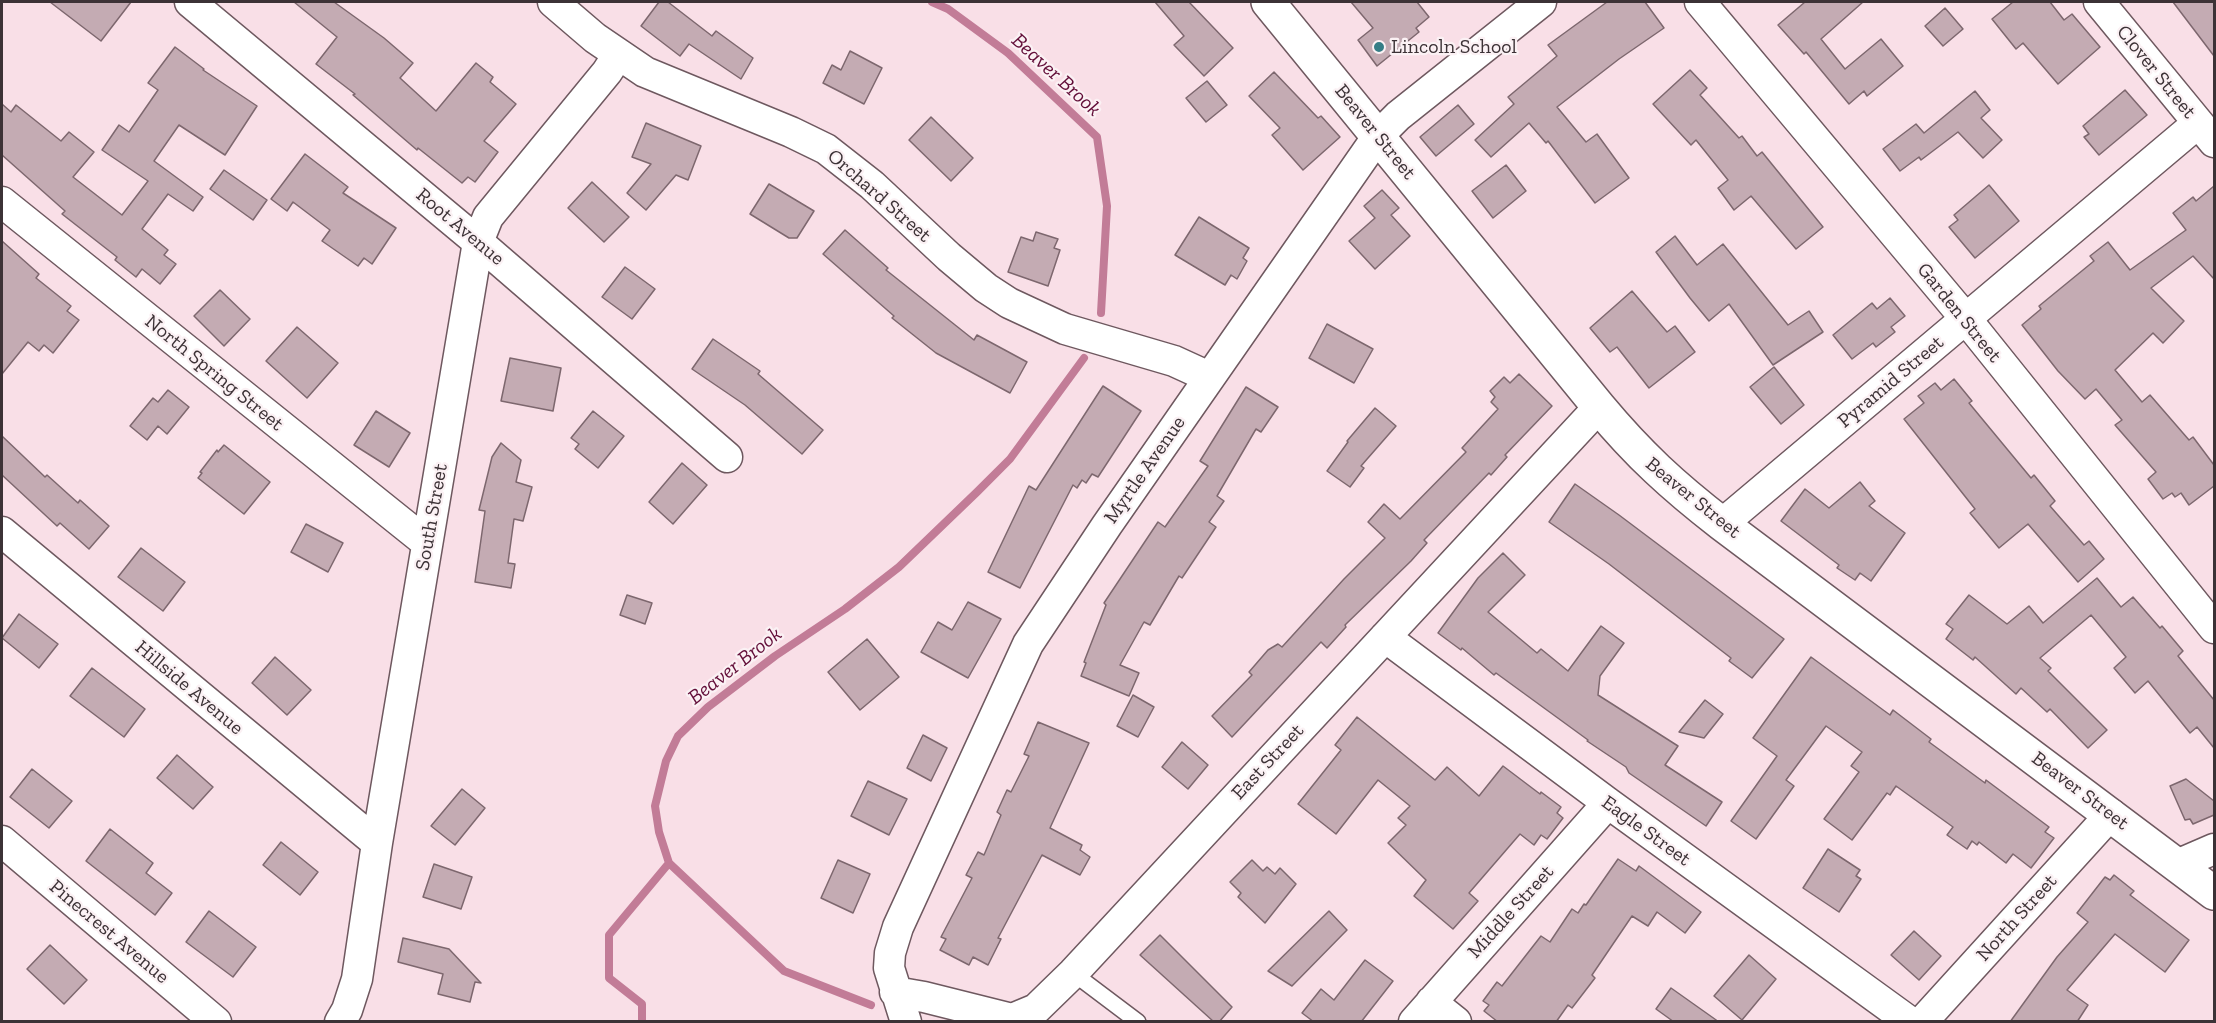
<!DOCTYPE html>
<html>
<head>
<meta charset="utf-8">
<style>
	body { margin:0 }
	#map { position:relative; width:2216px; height:1023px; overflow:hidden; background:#f9dfe7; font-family:"Zilla Slab",serif }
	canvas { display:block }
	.frame { position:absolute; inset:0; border:3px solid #3c3236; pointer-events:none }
</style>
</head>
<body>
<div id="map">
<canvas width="2216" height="1023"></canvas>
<div class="frame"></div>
</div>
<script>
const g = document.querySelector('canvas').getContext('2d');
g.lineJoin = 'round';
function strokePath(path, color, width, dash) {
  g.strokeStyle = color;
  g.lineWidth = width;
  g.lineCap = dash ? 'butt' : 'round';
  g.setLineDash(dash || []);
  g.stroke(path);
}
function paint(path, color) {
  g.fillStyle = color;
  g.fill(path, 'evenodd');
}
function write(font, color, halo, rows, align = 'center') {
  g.font = font + ' "Zilla Slab",serif';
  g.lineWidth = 4.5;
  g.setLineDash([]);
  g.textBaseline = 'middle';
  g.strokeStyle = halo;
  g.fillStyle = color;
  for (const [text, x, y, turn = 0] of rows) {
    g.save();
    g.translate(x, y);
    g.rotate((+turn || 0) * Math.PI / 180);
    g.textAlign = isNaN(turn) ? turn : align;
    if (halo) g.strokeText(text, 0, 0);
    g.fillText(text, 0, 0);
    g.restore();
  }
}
strokePath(new Path2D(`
	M932,2L948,9L1008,53L1097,137L1107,206L1101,313
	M871,1005L784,971L669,863L659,832L655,806L666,761L678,736L708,707L775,656L845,609L899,567L977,492L1010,459L1084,358
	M642,1022V1004L609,978V935L669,863`), '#c27c97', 8);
const building = new Path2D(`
	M50,2H131L101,41Z
	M294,2H334L384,38L413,63L400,78L436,111L476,63L493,77L490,82L516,104L484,141L498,152L475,182L468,177L462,183L418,148L417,150L353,95L355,94L316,64L337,37Z
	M659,2H668L712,36L716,31L753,58L741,79L689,44L680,56L641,26Z
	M1155,2H1189L1233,48L1204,76L1174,45L1184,36Z
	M1351,2H1417L1429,17L1416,28L1419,32L1377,66L1358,40L1373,28Z
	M1607,2H1645L1664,28L1619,59L1557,107L1586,142L1597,134L1629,178L1595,203L1548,141L1546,143L1529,123L1491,157L1475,140L1514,104L1508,97L1557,56L1548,45Z
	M1805,2H1863L1821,39L1845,69L1881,39L1903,66L1867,96L1864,91L1849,104L1806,52L1804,54L1778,25Z
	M2013,2H2050L2064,20L2072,14L2100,47L2058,84L2023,43L2016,49L1992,19Z
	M2173,2H2214V56Z
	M1945,8L1963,29L1943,46L1925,26Z
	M175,47L204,69L203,70L257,106L225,155L179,125L154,161L203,197L193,211L168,194L142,229L168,250L164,255L176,264L160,284L142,269L136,277L115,260L117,257L62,214L65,211L2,155V104L11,112L16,105L61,141L69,132L94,152L73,177L122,215L148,181L102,150L119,125L129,132L158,90L148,83Z
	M850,51L882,68L864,104L823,83L832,65L841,70Z
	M1690,70L1707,88L1700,95L1739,138L1742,136L1757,156L1762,152L1823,227L1796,249L1751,196L1734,210L1718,188L1728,180L1696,140L1691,145L1653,104Z
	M1274,72L1318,118L1321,116L1340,137L1303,170L1272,135L1280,128L1249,96Z
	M1207,81L1227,105L1206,122L1186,98Z
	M2125,90L2147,115L2099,155L2084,137L2089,134L2083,126Z
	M1975,91L1990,110L1981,118L2002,140L1983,158L1958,132L1921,160L1919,157L1900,171L1883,149L1916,124L1924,133Z
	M1458,105L1474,124L1436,156L1420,137Z
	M931,117L973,158L951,181L909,140Z
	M646,123L701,146L688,180L676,175L646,210L627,193L651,164L632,157Z
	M305,154L348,187L343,193L396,228L372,264L364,258L358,266L322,241L330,230L293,202L287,211L271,199Z
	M1506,165L1526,191L1493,218L1472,191Z
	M224,170L267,200L253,220L210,189Z
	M592,182L629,217L604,242L568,208Z
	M769,184L814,211L797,238H789L750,214Z
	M1989,185L2019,221L1975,258L1949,227L1958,220L1954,215Z
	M2214,186V279L2193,256L2151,288L2184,321L2163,343L2153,333L2115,370L2142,402L2150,395L2189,440L2193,437L2214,465V486L2189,505L2181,493L2175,497L2172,493L2163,499L2148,479L2156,472L2115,425L2122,420L2096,389L2085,399L2058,371L2022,325L2041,309L2039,306L2094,261L2090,256L2108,242L2130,270L2186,230L2173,213L2193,197L2196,201Z
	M1382,190L1399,208L1391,215L1410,236L1375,269L1349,241L1375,218L1364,206Z
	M1199,217L1249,248L1243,258L1247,261L1237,279L1231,275L1225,285L1175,255Z
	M845,230L888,268L886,270L974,340L977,335L1027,362L1010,393L936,353L892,318L894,316L823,254Z
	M1036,232L1058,239L1054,248L1060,250L1048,286L1008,272L1021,237L1033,241Z
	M1675,236L1697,265L1723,244L1788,325L1809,311L1823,332L1773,365L1729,304L1709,321L1690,298L1656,252Z
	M2,241L39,274L36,278L71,306L67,311L79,320L53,353L44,345L39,351L28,342L2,374Z
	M625,267L655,289L632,319L602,297Z
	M220,290L250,319L224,346L194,316Z
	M1632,291L1667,332L1675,326L1695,352L1649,388L1617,347L1610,352L1590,328Z
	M1890,298L1905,316L1891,327L1895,332L1876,347L1873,343L1852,359L1833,335L1872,303L1877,309Z
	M1327,324L1373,349L1354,383L1309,358Z
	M297,327L338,363L307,398L266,361Z
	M713,339L760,371L758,374L823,430L802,454L745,405L692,369Z
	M510,358L561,368L553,411L501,401Z
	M1774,367L1804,405L1781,424L1750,387Z
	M1519,374L1552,406L1505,455L1507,457L1491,475L1489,473L1424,540L1427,543L1411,561L1345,625L1346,627L1327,648L1321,642L1232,737L1212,716L1252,675L1249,672L1268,650L1278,644L1282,647L1344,579L1385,538L1368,522L1384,504L1400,519L1466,452L1462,448L1498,409L1491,402L1495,397L1490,391L1504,377L1510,383Z
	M1954,379L1972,401L1969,403L2031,478L2034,475L2055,501L2050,506L2084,545L2089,541L2104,559L2078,582L2028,524L1999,548L1970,513L1975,509L1904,419L1924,403L1918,396L1935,383L1941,390Z
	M1103,386L1141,411L1098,477L1092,474L1086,483L1082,480L1077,488L1073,485L1020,588L988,572L1029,486L1036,490Z
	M1246,387L1278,407L1261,432L1256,429L1217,496L1224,501L1209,522L1216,527L1182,578L1179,576L1150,625L1144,622L1120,665L1139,673L1129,696L1081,676L1086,663L1084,662L1106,605L1104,603L1158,522L1165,527L1208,466L1200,461Z
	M168,390L189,407L167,434L158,426L147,440L130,426L153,398L158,402Z
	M1375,408L1396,426L1361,466L1364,468L1350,487L1327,471L1348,442L1347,441Z
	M376,411L410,433L389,467L354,445Z
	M593,411L624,436L598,468L575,449L579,444L571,438Z
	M2,436L45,477L47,475L78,503L80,500L109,526L89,549L60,523L57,526L2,475Z
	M501,443L521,460L516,482L532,487L523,521L514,519L508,563L515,564L511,588L475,582L485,511L479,510L492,457Z
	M224,445L270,482L244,514L198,478L202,473L200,472L217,450L218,452Z
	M682,463L707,485L673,524L649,502Z
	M1860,482L1875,501L1869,506L1905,533L1871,581L1860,573L1855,580L1837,568L1839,565L1781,521L1805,489L1829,508Z
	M1575,484L1619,515L1784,639L1752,678L1729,661L1731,658L1609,564L1549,522Z
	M306,524L343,543L328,572L291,552Z
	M141,548L185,582L163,611L118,577Z
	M1503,553L1525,575L1488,612L1537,653L1541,649L1568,671L1601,626L1624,643L1600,676L1598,695L1678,746L1665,765L1722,802L1706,826L1629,773L1626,767L1587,741L1588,740L1496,673L1494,675L1462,648L1461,650L1438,633L1478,578Z
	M2097,578L2121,607L2133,597L2160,628L2162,626L2183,651L2178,656L2214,700V748L2197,727L2190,733L2148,681L2135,693L2114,668L2126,657L2091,615L2040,658L2051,668L2048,671L2107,730L2088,748L2050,709L2047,712L2021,688L2016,694L1975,657L1973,660L1946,639L1953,629L1946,624L1969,595L2007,624L2029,606L2043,623Z
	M627,595L652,603L645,624L620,615Z
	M968,602L1001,619L968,678L921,652L938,622L952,630Z
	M19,614L58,644L39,668L2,638Z
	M867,639L899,677L860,710L828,672Z
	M275,657L311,690L287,715L252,683Z
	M1811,657L1890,715L1893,710L1931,739L1929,742L1985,783L1986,780L2049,827L2045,832L2054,838L2031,868L2013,854L2006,863L1979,842L1977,845L1972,841L1967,849L1947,835L1953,827L1896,786L1890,795L1887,793L1852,840L1824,819L1859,772L1851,766L1862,752L1826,726L1786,780L1794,786L1756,839L1731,821L1777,756L1753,738Z
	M92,668L145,709L124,737L70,696Z
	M1133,695L1154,707L1138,737L1117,726Z
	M1705,700L1723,714L1704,738L1679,732Z
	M1357,717L1435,780L1447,767L1479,796L1503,766L1540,794L1541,792L1561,807L1557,813L1563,818L1547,839L1541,835L1534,845L1520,834L1469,893L1478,901L1453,929L1414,896L1426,880L1388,843L1406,825L1398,818L1410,806L1378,780L1336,834L1298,804L1341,750L1335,745Z
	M1038,722L1089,743L1050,828L1082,845L1080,850L1090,857L1080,875L1042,855L998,938L1001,939L988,965L973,957L969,965L940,950L946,939L941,937L972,878L966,875L978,852L984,855L1001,815L997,812L1007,790L1011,792L1029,756L1024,754Z
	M923,735L947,748L931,781L907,768Z
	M1182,742L1208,765L1188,789L1162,767Z
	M177,755L213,787L193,809L157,778Z
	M32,769L72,801L49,828L10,797Z
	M2186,779L2214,801V815L2193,824L2190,819L2185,820L2170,786Z
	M868,781L907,799L889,835L851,816Z
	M462,789L485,808L455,845L431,826Z
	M110,829L153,863L146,873L172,893L155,915L86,861Z
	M281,842L318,872L300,895L263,865Z
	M1828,849L1860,870L1856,876L1861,879L1839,912L1803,888Z
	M1618,859L1636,871L1639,866L1701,912L1685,933L1657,912L1648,926L1632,916L1592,975L1595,978L1572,1008L1568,1005L1556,1022H1498L1484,1011L1489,1005L1483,1001L1497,982L1502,986L1541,936L1550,942L1572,909L1578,913L1584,904L1586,905Z
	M838,860L870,874L853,913L821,898Z
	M1252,860L1263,871L1267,867L1275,874L1280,868L1296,884L1265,923L1238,897L1241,893L1230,882Z
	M434,864L472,877L461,909L423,897Z
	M2114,875L2134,891L2130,895L2189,940L2165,972L2115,934L2067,990L2088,1005L2077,1022H2010L2057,957L2088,922L2077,913L2105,877L2110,880Z
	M209,911L256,947L233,977L186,942Z
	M1329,911L1347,930L1292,986L1268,971Z
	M1914,931L1941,956L1919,980L1891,955Z
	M1160,935L1232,1007L1219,1022H1214L1140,955Z
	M403,938L449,949L481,983L475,982L470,1002L438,994L443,974L398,962Z
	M50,945L87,980L64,1004L27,969Z
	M1749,955L1776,979L1742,1020L1714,996Z
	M1365,960L1393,981L1361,1022H1314L1302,1013L1321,989L1334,1000Z
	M1671,988L1719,1022H1674L1656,1009Z`);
paint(building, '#c4abb3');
strokePath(building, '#7d676e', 1.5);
const lane = new Path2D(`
	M1073,973L1138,1022`);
const street = new Path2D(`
	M190,2L478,242L727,457
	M553,2L595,38L645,72L791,132L826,149L872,185L949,257L986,288L1009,303L1065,329L1174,361L1209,377
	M1700,2L1966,319L2214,628
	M2099,2L2214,142
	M2,202L427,543
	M1722,524L2198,123
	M2,532L377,843
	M1385,637L1608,803L1910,1022
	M2,841L216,1022
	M2177,865L2214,849
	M895,992L924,997L1012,1019L1036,1009L1073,973L1599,407
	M1431,1002L1456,1022
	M340,1022L347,1010L357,979L377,843L478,242L488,217L607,72L618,55
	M906,1022L889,968L890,953L898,927L1028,644L1107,525L1378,136L1398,116L1541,2
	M1414,1022L1608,803
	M1922,1022L2111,814`);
const secondary = new Path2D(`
	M1268,2L1599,407C1639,455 1673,486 1722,524L2214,893`);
strokePath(lane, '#6e585f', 18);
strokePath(street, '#6e585f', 33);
strokePath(secondary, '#6e585f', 36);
strokePath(lane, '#fff', 15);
strokePath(street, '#fff', 30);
strokePath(secondary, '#fff', 33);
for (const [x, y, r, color] of [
	[1379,47,6,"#357d86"]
]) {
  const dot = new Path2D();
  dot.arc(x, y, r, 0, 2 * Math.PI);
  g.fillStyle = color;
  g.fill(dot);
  strokePath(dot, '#fbf1f4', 2);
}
write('20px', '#3c3236', '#fbf1f4', [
	["Lincoln School",1391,47]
], 'left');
write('20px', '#3c3236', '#fbf1f4', [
	["Clover Street",2156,72,51],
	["Beaver Street",1375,132,51],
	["Orchard Street",879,196,41],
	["Root Avenue",460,227,40],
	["Garden Street",1959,313,51],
	["North Spring Street",214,373,39],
	["Pyramid Street",1891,382,-40],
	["Myrtle Avenue",1145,470,-55],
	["Beaver Street",1693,498,39],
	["South Street",432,517,-80],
	["Hillside Avenue",189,688,40],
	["East Street",1268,762,-47],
	["Beaver Street",2080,791,37],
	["Eagle Street",1646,831,36],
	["Middle Street",1511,912,-48],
	["North Street",2017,918,-48],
	["Pinecrest Avenue",109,932,40]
]);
write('italic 21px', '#620d38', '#fbf1f4', [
	["Beaver Brook",1056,75,42],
	["Beaver Brook",735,666,-38]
]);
</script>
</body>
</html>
